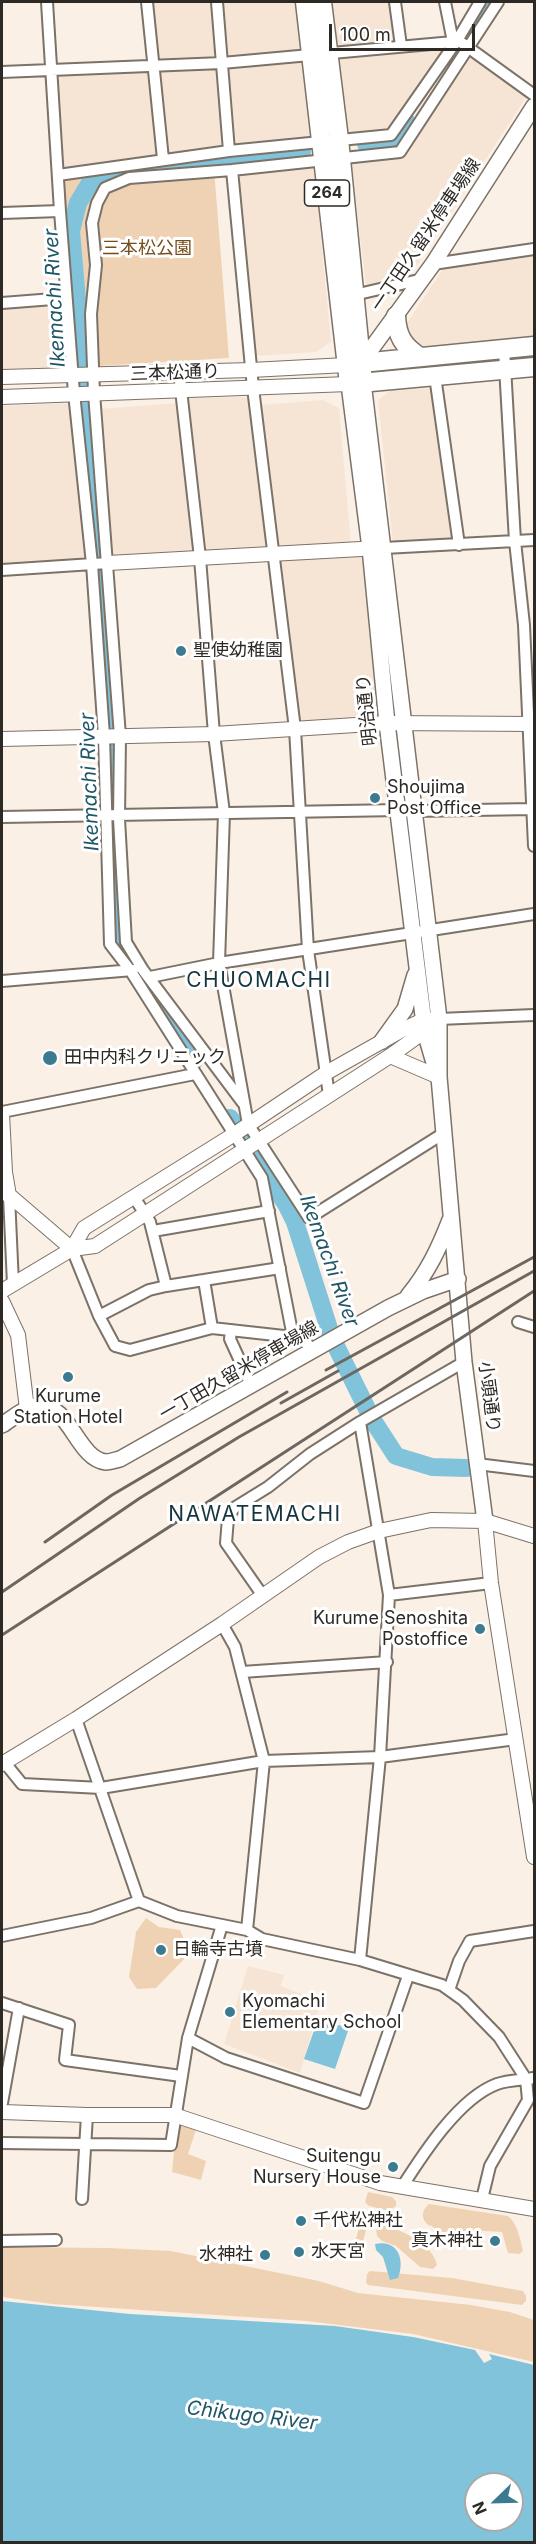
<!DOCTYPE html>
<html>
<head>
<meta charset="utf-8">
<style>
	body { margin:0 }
	#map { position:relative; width:536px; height:2544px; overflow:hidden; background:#fbf0e6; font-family:Inter,sans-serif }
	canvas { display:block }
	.frame { position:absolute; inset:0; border:3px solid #2d2925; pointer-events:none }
	.north { position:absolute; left:464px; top:2472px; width:60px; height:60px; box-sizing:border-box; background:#fff; border:2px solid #aba9a8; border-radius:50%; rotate:247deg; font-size:16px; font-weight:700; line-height:24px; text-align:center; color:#2d2925 }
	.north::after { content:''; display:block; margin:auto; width:21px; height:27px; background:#3c7b8f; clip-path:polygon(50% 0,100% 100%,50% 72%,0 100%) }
	.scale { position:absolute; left:329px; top:24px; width:146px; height:27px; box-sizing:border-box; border:3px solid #2d2925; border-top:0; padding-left:8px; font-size:18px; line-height:21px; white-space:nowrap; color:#2d2925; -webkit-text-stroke:4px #fff; paint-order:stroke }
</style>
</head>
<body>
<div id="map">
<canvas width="536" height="2544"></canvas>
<div class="frame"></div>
<div class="north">N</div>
<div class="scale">100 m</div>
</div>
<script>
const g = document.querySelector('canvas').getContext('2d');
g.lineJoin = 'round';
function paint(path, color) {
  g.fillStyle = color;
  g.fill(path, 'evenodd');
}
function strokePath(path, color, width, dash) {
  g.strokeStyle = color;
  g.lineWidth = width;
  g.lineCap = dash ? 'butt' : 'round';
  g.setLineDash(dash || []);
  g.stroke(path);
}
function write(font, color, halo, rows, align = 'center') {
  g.font = font + ' Inter,"Noto Sans JP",sans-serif';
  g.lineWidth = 6;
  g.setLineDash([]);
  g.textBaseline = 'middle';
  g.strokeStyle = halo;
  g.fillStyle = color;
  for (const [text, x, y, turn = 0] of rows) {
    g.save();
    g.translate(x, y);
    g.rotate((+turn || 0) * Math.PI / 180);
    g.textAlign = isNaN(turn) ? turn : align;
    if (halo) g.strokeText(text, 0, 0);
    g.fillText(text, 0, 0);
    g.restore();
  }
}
paint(new Path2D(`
	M152,2H214L218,59L157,60Z
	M221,2H298L302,52L225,61Z
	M332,2H392L397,44L336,50Z
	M445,46L389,131L346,134L337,57Z
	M469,56L527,96L410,276L366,285L351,162L403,155Z
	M305,61L312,138L232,147L225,69Z
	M221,66L228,149L167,155L156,68Z
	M151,68L160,157L61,170L56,75Z
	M314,165L331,342L316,352L253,356L235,173Z
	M534,255V341L419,353L403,329L443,269Z
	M65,301L69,368L2,371V307Z
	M434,388L453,541L393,543L378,400L391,390Z
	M251,397L269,548L204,551L186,398Z
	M323,400L339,408L351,545L276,550L259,405Z
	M71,403L87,561L2,566V406Z
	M178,403L195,551L112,556L99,409Z
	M364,552L376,715L298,721L279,558Z
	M248,1966L284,1975L281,1986L321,2002L300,2073L224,2044Z`), '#f6e5d5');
paint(new Path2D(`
	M213,156L229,358L98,366L94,363L66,208L64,178Z
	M146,1918L159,1927L180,1930L190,1953L156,1988L137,1989L129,1977L136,1932Z
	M177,2121L196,2130L188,2154L206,2161L201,2180L172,2172Z
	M368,2192L392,2197L396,2201V2206L389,2211L369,2206L365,2202Z
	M429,2204L508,2216C518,2224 520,2239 523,2251L519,2254L508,2253L502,2232L468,2230L450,2240C441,2236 436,2226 428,2225C421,2218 421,2211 429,2204Z
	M383,2223C403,2233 432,2242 437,2265L433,2269L420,2267L396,2246L382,2241L377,2236L376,2229Z
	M359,2228L366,2230L359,2258L351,2256Z
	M2,2247L109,2248L171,2251L319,2281L358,2293L471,2305L510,2312L534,2320V2362L413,2334L306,2321L52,2304L2,2297Z
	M370,2271L452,2278L523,2291L526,2296V2301L522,2305L368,2285L366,2282L367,2274Z`), '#efd2b4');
paint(new Path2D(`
	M318,2019L349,2028L335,2069L304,2059Z
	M375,2244C399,2239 405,2261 398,2278L390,2280L383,2257L376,2250Z
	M2,2301L130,2314L335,2326L413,2337L475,2350L484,2363L492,2359L489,2354L534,2365V2542H2ZM476,2484H512V2520H476Z`), '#80c3db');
strokePath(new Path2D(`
	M451,57L489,2
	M366,144L393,141L406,121
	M194,1061L123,949L117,936L112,752L99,552L83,409L81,347L71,231L78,203L93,178L99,174L302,152
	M230,1118L286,1204L295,1222L332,1338L372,1419L396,1456L432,1467L467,1468`), '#80c3db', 18);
const minor = new Path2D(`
	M47,2L60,211L74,393L92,564L104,736L110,944L130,970L262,1178L293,1337
	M147,2L163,159
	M217,2L229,151
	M395,2L401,46
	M445,2L453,42
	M462,43L534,95
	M2,72L222,63L453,42
	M232,170L253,388L295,729L308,950L329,1095
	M58,175L229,151L391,135L458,39L480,2
	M2,213L60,211
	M433,264L534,249
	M354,295L423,279
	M2,303L66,298
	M504,349L515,541L524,625L534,846
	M179,372L200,558L214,734L224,813L219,963L248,1124L309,1218L444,1133
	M435,376L459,545
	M384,548L534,540
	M2,570L108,563
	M414,811L532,809
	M2,817L399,810
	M150,977L219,963L534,914
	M2,981L133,970
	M439,1019L534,1015
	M243,1103L143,970L126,942L119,819L120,736L94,393L91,314L96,265L92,223L97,203L105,188L129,178L232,170L400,152L498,2
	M2,1112L195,1074
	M9,1196L13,1284
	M134,1197L150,1222L166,1286
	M153,1231L269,1211
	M72,1249L99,1316L115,1346L130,1350L212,1328L293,1337L306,1343L313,1349
	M204,1280L212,1328
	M99,1316L149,1290L166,1286L280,1268
	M518,1322L534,1327
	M231,1330L230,1339L251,1385
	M477,1464L534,1471
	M389,1595L491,1583
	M263,1596L226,1543L228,1518L234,1508L268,1487L310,1454L360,1422L464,1362
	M222,1624L235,1647L264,1761L247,1930
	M242,1672L387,1662
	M76,1719L139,1901
	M5,1763L22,1784L101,1788L264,1761L380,1757L516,1739
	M2,1936L91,1918L139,1901L177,1916L247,1930L262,1939L360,1960L442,1985L463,2000L499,2037L526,2079L528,2100L490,2166L482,2199
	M360,1960L380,1757L389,1595L360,1422
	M449,1990L459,1961L470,1941L534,1931
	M2,2003L69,2025L65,2060L181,2076
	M188,2038L226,2058L364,2103L408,1976
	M2,2103L19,2008
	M2,2143L171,2145L188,2038L222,1925
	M402,2187C423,2154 459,2098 497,2084C508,2080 523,2080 534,2078
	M82,2199L87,2115
	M2,2241L56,2240`);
const tertiary = new Path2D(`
	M2,377L251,370L346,365
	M2,397L349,384
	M108,563L379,548
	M2,739L214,734L387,723L534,724
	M390,1056L439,1077
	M2,1114L5,1172L9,1196
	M2,1189L72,1249
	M72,1249L84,1228L233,1135L326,1073L404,1029L423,1020H434
	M2,1291L72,1249L95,1246L390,1056L432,1026
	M2,1301L18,1335L27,1409
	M485,1521L491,1583L534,1857
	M2,1764L76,1719L222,1624L319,1557L348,1542L379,1531L431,1520L485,1521L534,1536
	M2,2112L87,2115H174L380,2183L534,2209`);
const secondary = new Path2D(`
	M363,382L439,1019V1077L464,1362L485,1521
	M382,1041L405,1009L415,975
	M434,1063L425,1032L387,723L370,548L349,384L361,363L433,264L534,106
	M408,1296C428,1272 439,1248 450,1220
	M2,1425C13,1418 26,1406 39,1406C70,1404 77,1459 106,1462C110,1462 116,1460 120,1459L388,1308L423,1291L458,1279`);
const trunk = new Path2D(`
	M305,2L349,384L534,367
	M322,2L339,139L363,382
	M396,316C397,336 403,346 420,357
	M351,364L534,346`);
strokePath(minor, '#7b7268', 14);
strokePath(tertiary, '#7b7268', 16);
strokePath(secondary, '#7b7268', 18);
strokePath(trunk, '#7b7268', 21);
strokePath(minor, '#fff', 10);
strokePath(tertiary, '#fff', 14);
strokePath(secondary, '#fff', 15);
strokePath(trunk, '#fff', 18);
strokePath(new Path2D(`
	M326,1370L534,1257
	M281,1403L338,1371
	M45,1542L112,1495L287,1392
	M2,1592L140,1498L239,1437L534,1271
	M2,1635L534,1291`), '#6d6761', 3);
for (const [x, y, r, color] of [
	[181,651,6,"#3c7b8f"],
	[375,798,6,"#3c7b8f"],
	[50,1058,8,"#3c7b8f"],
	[68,1377,6,"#3c7b8f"],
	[480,1629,6,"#3c7b8f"],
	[161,1950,6,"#3c7b8f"],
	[230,2012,6,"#3c7b8f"],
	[393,2167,6,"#3c7b8f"],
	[301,2221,6,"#3c7b8f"],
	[495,2241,6,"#3c7b8f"],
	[299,2252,6,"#3c7b8f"],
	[265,2255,6,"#3c7b8f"]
]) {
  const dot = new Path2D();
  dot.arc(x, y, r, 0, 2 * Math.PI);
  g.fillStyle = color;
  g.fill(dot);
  strokePath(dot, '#fff', 2);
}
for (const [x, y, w] of [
	[327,193,45]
]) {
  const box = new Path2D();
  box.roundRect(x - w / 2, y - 13, w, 26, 4.5);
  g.fillStyle = '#fff';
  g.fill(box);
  strokePath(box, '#2d2925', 1.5);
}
write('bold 16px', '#2d2925', null, [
	["264",327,193]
]);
write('18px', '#2d2925', '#fff', [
	["一丁田久留米停車場線",426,235,-56],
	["三本松通り",175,373,-2],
	["明治通り",367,710,-96],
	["一丁田久留米停車場線",239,1371,-30],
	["小頭通り",489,1397,83]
]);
write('18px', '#754c1a', '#fff', [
	["三本松公園",147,249]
]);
write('18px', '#2d2925', '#fff', [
	["聖使幼稚園",193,651],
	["Shoujima",387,788],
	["Post Office",387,809],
	["田中内科クリニック",64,1058],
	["Kurume",68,1397,"center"],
	["Station Hotel",68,1418,"center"],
	["Kurume Senoshita",468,1619,"right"],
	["Postoffice",468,1640,"right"],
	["日輪寺古墳",173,1950],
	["Kyomachi",242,2002],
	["Elementary School",242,2023],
	["Suitengu",381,2157,"right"],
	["Nursery House",381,2178,"right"],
	["千代松神社",313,2221],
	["真木神社",483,2241,"right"],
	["水天宮",311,2252],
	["水神社",253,2255,"right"]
], 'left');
write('italic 20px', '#1f5768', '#fff', [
	["Ikemachi River",55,298,-93],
	["Ikemachi River",90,782,-92],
	["Ikemachi River",329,1261,70],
	["Chikugo River",252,2416,7]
]);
g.letterSpacing = '1.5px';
write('21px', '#16353e', '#fff', [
	["CHUOMACHI",259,981],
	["NAWATEMACHI",255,1515]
]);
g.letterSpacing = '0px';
</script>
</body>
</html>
